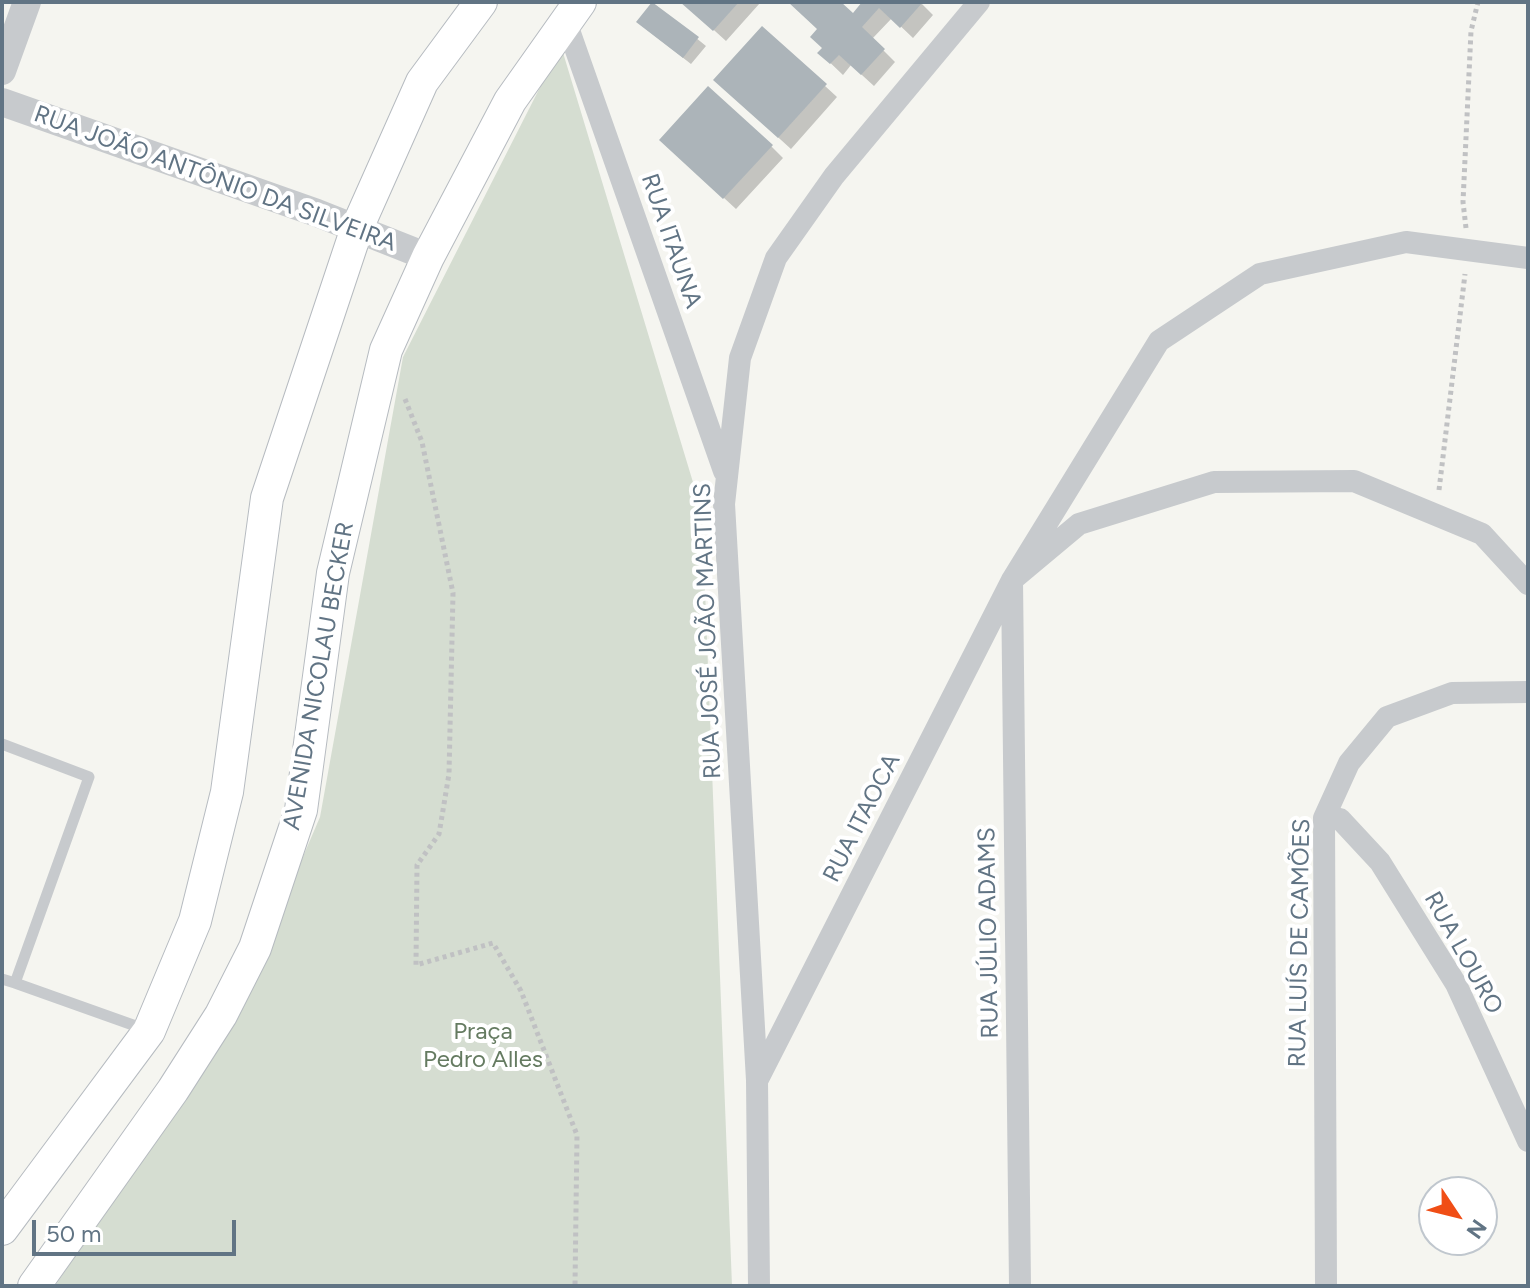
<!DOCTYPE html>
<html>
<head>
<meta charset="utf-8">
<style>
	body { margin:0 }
	#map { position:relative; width:1530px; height:1288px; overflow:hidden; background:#f5f5f0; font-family:Figtree,sans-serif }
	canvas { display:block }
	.frame { position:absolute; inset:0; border:4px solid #617484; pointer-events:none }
	.north { position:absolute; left:1418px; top:1176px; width:80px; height:80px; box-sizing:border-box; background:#fff; border:2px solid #c0c7ce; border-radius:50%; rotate:125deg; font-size:22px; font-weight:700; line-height:32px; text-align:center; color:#617484 }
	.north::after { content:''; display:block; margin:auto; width:28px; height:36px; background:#f04e16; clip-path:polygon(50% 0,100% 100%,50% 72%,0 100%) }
	.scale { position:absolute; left:32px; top:1220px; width:204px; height:36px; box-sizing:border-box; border:4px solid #617484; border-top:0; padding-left:10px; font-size:24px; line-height:28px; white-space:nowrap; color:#617484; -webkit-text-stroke:6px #fff; paint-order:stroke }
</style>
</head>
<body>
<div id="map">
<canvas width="1530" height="1288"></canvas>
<div class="frame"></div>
<div class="north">N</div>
<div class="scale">50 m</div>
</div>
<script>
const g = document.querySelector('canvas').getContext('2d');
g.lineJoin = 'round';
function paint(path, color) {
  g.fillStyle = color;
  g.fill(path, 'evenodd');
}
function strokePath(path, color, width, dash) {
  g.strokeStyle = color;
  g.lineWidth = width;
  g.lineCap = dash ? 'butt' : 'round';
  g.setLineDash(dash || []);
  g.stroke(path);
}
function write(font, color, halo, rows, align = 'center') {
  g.font = font + ' Figtree,sans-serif';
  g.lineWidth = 8;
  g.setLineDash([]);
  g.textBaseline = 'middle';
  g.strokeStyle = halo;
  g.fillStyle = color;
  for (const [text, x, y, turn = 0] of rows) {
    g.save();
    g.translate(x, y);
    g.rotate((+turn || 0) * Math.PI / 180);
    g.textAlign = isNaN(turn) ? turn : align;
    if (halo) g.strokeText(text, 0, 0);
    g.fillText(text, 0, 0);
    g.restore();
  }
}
paint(new Path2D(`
	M561,46L702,512L732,1286H55L235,1015L320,817L403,357Z`), '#d5ddd1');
paint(new Path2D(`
	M683,2H759L760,3L726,41Z
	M792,2H830L853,15L864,2H920L933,15L913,38L892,18L872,39L895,62L874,86L851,65L843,75L820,53L824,48L819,29Z
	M653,3L706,46L691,64L646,29Z
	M762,28L837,97L791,149L728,92Z
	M771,146L783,158L736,209L673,151Z`), '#0003');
paint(new Path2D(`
	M652,2L699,37L683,58L636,22Z
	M680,2H739L713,31Z
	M788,2H833L835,4L841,2L853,13L862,2H923L900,28L879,8L862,27L885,49L861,75L839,55L830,64L817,53L822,48L810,37L817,29Z
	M762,26L827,84L778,138L713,80Z
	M708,86L773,145L723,199L659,140Z`), '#acb4b9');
const secondary = new Path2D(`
	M2,1229L149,1031L195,921L227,792L267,498L357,228L422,82L481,2
	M34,1286L173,1090L221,1015L255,948L301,810L333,573L386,350L428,257L510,101L580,2`);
strokePath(secondary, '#b6bbc0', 34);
strokePath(new Path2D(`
	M1466,228L1463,202L1471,31L1478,2
	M405,399L422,442L453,593L449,774L439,834L417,865L416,965L493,943L521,991L577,1135L575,1286
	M1439,490L1465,274`), '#c0c1c3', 5, [4, 4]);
strokePath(new Path2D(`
	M2,744L89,777L15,983L147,1030
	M2,979L15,983`), '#c7cacd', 11);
strokePath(new Path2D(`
	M565,19L724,471
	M1324,818L1340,819L1380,862L1456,984L1528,1141
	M758,1079L1012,580L1159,341L1260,274L1406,242L1528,258
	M759,1286L757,1080L724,504L740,358L776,258L834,176L979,2
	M1020,1286L1012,580L1079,524L1214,482L1354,481L1482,534L1528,584
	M1326,1286L1324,818L1349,763L1387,717L1452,693L1528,692`), '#c7cacd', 22);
strokePath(new Path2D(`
	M2,71L27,2
	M2,102L317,213L428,257`), '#c7cacd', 28);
strokePath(secondary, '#fff', 32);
write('24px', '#617484', '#fff', [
	["RUA JOÃO ANTÔNIO DA SILVEIRA",215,179,20],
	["RUA ITAUNA",671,241,71],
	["RUA JOSÉ JOÃO MARTINS",708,631,-92],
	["AVENIDA NICOLAU BECKER",319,676,-80],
	["RUA ITAOCA",862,818,-63],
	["RUA JÚLIO ADAMS",989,933,-91],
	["RUA LUÍS DE CAMÕES",1300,943,-89],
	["RUA LOURO",1463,953,61]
]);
write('24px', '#657b61', '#fff', [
	["Praça",483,1032],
	["Pedro Alles",483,1060]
]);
</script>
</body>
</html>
